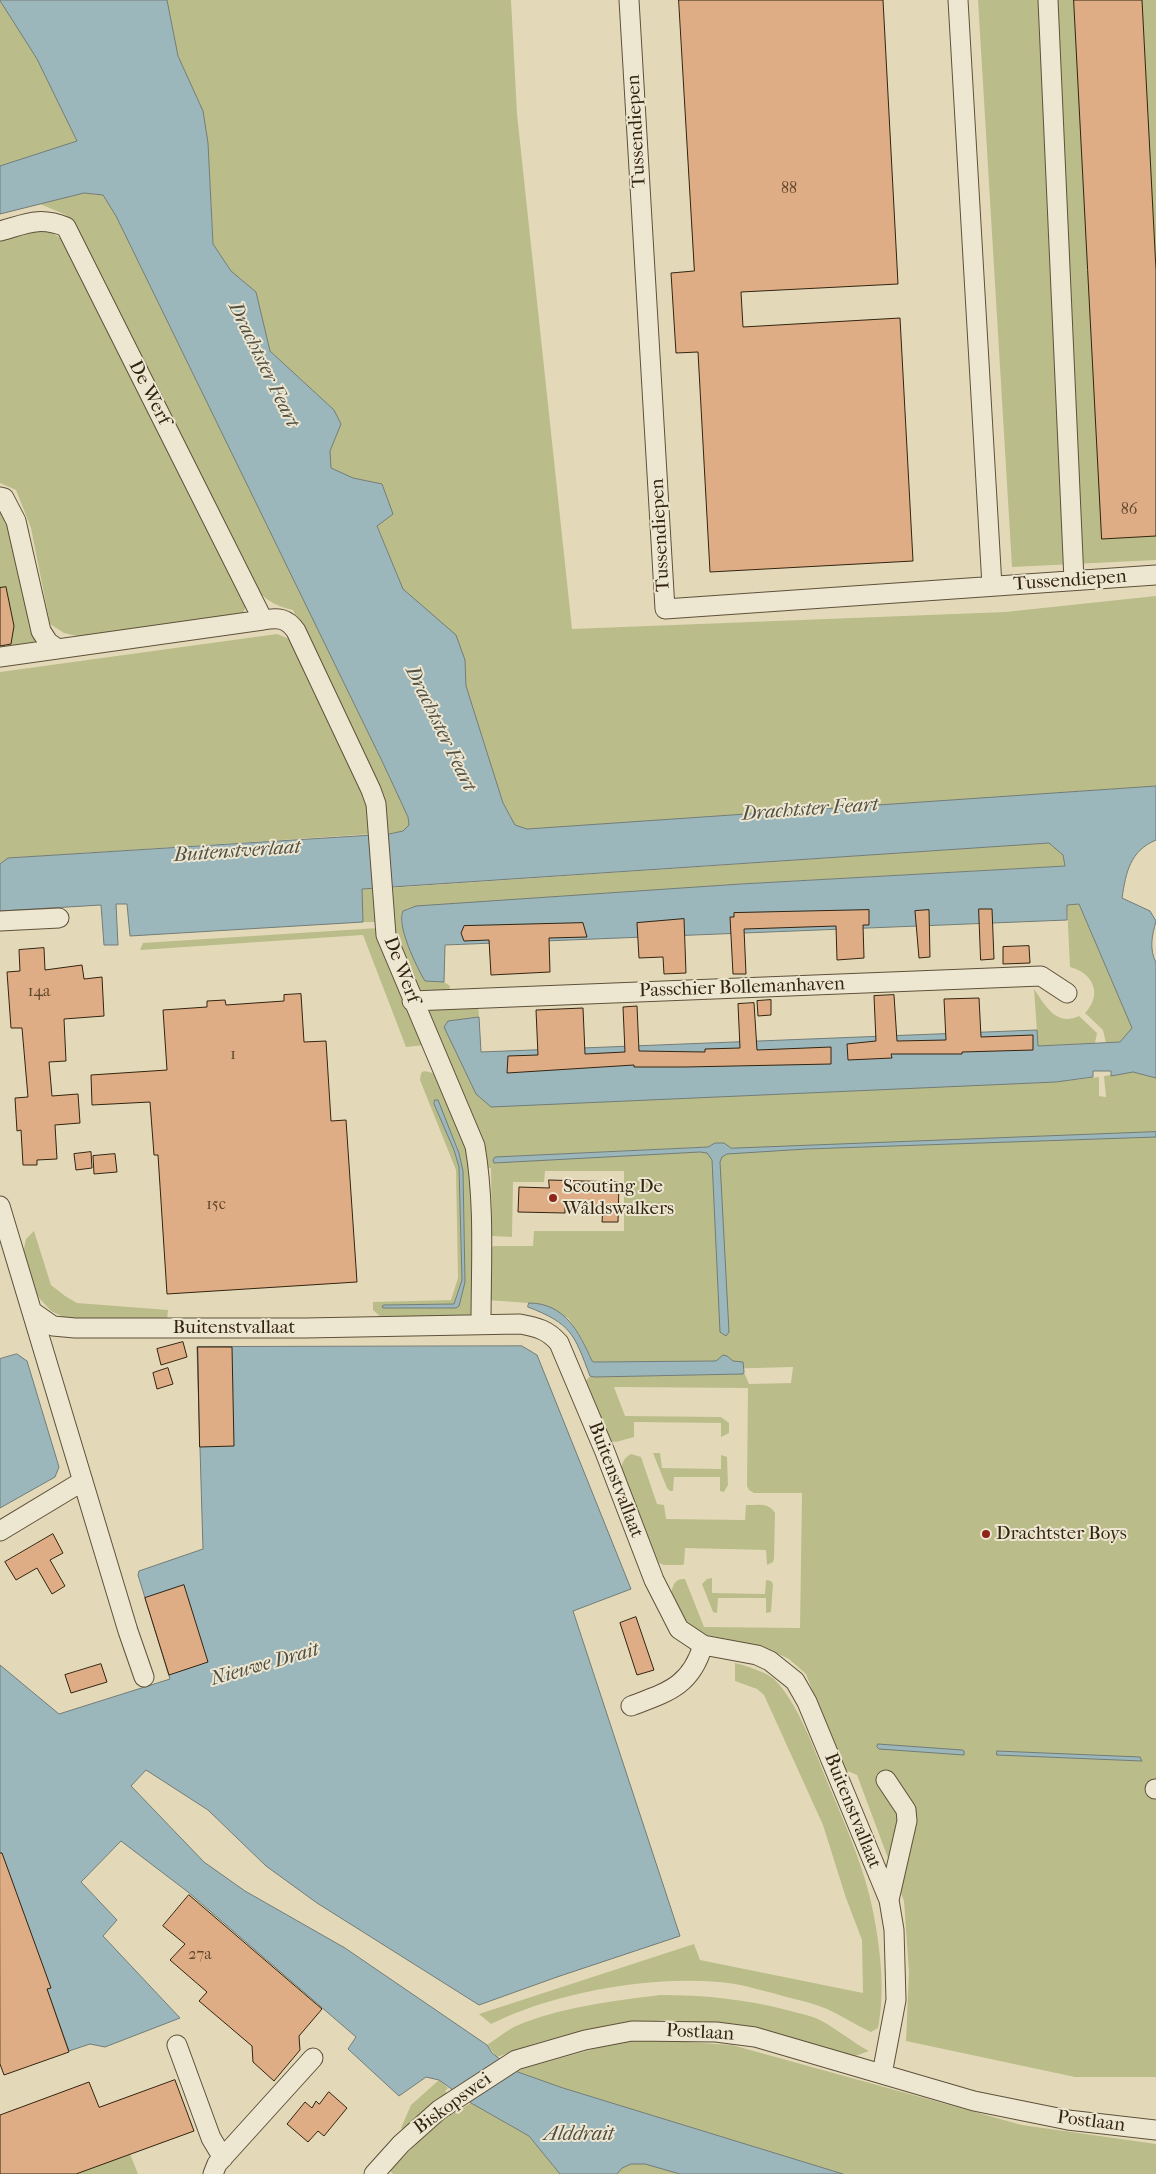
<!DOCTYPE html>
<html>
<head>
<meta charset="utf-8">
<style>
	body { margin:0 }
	canvas { display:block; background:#e3d9b8 }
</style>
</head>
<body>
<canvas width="1156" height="2174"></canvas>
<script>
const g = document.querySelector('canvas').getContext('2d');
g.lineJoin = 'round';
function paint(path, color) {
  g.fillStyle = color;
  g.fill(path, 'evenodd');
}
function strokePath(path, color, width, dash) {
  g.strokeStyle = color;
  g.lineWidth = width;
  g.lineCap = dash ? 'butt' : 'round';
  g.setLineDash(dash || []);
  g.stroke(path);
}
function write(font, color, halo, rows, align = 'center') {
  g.font = font + ' "IM FELL French Canon",serif';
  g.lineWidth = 4;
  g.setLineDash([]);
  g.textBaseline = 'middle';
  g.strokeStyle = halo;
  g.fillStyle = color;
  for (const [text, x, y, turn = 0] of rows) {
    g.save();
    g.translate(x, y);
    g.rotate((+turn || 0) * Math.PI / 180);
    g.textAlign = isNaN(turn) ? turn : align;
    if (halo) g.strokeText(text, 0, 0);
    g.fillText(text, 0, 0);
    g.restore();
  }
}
paint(new Path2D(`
	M0,0L37,59L77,141L0,166Z
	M167,0H511L517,114L572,629L1005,612L1156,596V786L527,829L515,825L503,803L466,686L465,660L423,607L403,589L377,525L392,514L382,484L353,478L331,468L330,451L341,424L334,410L270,351L256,292L231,271L213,244L208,143L203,111L178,56Z
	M978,0H1156V560L1012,567Z
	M84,193L103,195L116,216L382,761L408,817L409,825L403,831L386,834L293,610C279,607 268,602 258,591L77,231L66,215L40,204Z
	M39,231L51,232L63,240L246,606L243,613L82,637L64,633L50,624L31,528L16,490L0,483V241Z
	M0,507L5,511L45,646L0,653Z
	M277,634L292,640L368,802L372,834L8,858L0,864V672Z
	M1049,843L1063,855L1065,866L741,884L408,908L401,914V922L425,981L444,982L450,986L449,992H418L393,935L388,888Z
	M362,889H376L379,922H363Z
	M1079,904L1132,1028L1120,1042L1106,1043L1103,1030L1085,1013C1103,994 1093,973 1070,967L1067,905Z
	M378,928L425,1045L406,1047L363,935L140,950L143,943Z
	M1034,989C1045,1005 1056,1027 1079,1016L1097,1033L1095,1043L1038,1046Z
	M478,1004L479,1017L448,1021L476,1094L1056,1082L1099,1077V1096L1106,1097L1104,1076L1133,1072L1156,1078V2077H1075L906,2041L909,1972L904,1901L857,1775L843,1769L806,1674L789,1659L761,1646L702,1634L686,1624L671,1595C672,1586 675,1578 685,1579L704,1627L800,1628L802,1493H754L749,1490L747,1486L748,1388L614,1387L625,1416L721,1417L729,1423V1433L721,1437V1423L634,1422V1437L616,1442L610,1441L585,1382L590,1376L594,1377L743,1374L744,1372L749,1384L791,1383L793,1367L718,1369L716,1361L594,1362L592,1361L582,1339L568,1318L529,1303L487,1300L490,1248L494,1246H533L534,1231H624V1171H545L544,1182H513L512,1237L492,1236L491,1168H484L428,1011L431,1007ZM704,1147L700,1152L493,1160L495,1157Z
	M424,1071L433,1073L438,1078L463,1134L472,1168L474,1311L469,1316L382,1318L373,1310V1302L451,1300L458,1278L456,1170L420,1080L421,1073ZM434,1104L457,1146L463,1171L465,1282L456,1308L384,1305L454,1304L462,1280L459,1167L454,1150Z
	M34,1231L51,1285L65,1296L77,1303L168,1310L167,1320L68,1319L51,1311L40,1299L35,1291L23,1253L26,1239Z
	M653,1453H660L662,1468L721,1469V1455L727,1457L728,1485L724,1492L720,1491V1477H674L673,1491H670L667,1488Z
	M631,1454L641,1457L657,1504L664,1505L666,1519L745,1520L746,1505C757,1505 769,1502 775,1513L774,1559L773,1562L767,1565L766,1550L685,1548L684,1564L682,1565H664L659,1563L621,1474C621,1465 623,1458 631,1454Z
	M712,1578V1593L765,1594L766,1580L771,1581L773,1584L771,1612L766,1613V1598H718L717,1613L713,1612L702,1584L707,1579Z
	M735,1663C744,1665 768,1673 774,1679C798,1702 816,1754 829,1786C847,1829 868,1876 875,1922C881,1955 885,1994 878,2028L871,2032C856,2025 842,2016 827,2009C813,2003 798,2000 783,1996C768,1992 751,1987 735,1984C662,1973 557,1991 491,2024L479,2014L694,1944L700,1960L863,1993L862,1940L846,1898L823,1825L764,1695L757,1689L735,1681Z
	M660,1995C703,1995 745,1999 787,2010C797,2013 810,2015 820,2020C837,2029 852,2042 869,2051L855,2056L845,2054L729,2025L665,2020L587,2029L533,2044L497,2057L487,2045C496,2039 506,2031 516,2026C561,2007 612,2001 660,1995Z
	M656,2040L732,2045L1022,2125L1156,2144V2174H843L563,2088L515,2071L622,2041Z
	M439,2080L448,2088L445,2091L447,2093L430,2106L404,2130L401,2128L411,2105Z
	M471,2103L529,2136L560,2174H393L390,2171L438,2122Z
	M130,2154L138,2174H76Z
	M631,2164H645L680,2174H617L622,2168Z`), '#babd8a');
const water = new Path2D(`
	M0,0H167L178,56L203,111L208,143L213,244L231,271L256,292L270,351L334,410L341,424L330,451L331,468L353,478L382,484L393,514L377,526L403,589L456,635L465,660L466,686L503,803L515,825L527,829L1156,786V840C1130,851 1126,872 1122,898L1150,911L1156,921C1152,936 1149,948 1156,963V1078L1133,1072L1111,1076V1071H1093V1077L1056,1082L491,1107L476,1094L444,1027L448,1021L479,1017L481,1052L1037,1030L1038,1046L1120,1042L1132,1028L1079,904L1067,905V920L445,945L444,982L425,981C417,968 396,925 403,911L416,906L741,884L1065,866L1063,855L1049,843L362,889L363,922L130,936L127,904H116L118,945H104L101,905L0,911V864L8,858L389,834L403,831L409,825L408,817L382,761L116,216L103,195L84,193L0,214V166L77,141L37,59Z
	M435,1100H438L459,1153L463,1171L465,1282L459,1306L456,1308H383L382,1306L384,1305L454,1304L462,1280L459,1167L454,1150L434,1104Z
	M1156,1132V1137L806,1149L727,1154L722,1157L720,1162L729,1332L726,1336L720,1332L712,1160L707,1153L700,1152L494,1163L493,1160L495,1157L708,1147L715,1143H724L731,1148Z
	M529,1303C565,1303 579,1332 592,1361L594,1362L716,1361L723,1355L727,1356L733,1361L743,1362L744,1372L743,1374L594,1377L590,1376C574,1334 572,1324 528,1307Z
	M522,1346L537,1355L631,1589L573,1611L680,1936L557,1977L479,2005L317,1903L266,1866L208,1810L146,1770L131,1786L204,1862L245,1891L345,1948L487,2045L492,2053L515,2071L563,2088L843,2174H680L645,2164H631L622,2168L617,2174H560L529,2136L471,2103L439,2080L426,2077L399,2096L348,2049L356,2037L188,1892L121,1841L81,1882L117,1920L103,1936L180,2018L105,2047L90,2044L69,2051L47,1989L50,1988L0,1858V1665L59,1714L170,1679L138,1575L139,1571L203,1549L197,1347Z
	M17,1354L27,1361L59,1467L55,1477L0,1508V1359Z
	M878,1744L962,1750L964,1751V1755L879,1749L877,1747Z
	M997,1751L1140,1757L1142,1761L997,1755Z`);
paint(water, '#9cb7bb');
strokePath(water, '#727c77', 1);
const building = new Path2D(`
	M679,0H883L898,284L741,292L743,327L900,318L913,561L710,572L698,352L676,353L671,273L694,271Z
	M1074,0H1142L1156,270V536L1102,539Z
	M6,587L14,626L11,644L0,646V588Z
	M979,909H992L994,959L981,960Z
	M869,910V925H863L864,958L837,960L836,926L744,929L746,974H733L730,917H734V913Z
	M929,910L930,957L919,958L915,911Z
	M684,919L686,973L664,974L663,957L639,958L637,923Z
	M583,923L587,937L549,938L550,972L491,975L489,940L464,941L461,933L464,926Z
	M1029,946L1030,963L1003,964V947Z
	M44,948L45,970L82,965L84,979L102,977L104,1016L64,1019L66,1061L49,1062L52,1096L78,1094L80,1123L55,1125L57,1159L37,1160V1165H23L21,1130L17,1131L15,1098L28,1097L22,1028H11L7,972L20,971L19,950Z
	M301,994L304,1042L326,1041L331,1121L346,1120L357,1282L167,1294L158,1155H154L150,1102L92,1105L91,1075L167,1070L163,1010L207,1007V1001L225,1000L226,1005L284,1001V995Z
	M894,995L897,1041L946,1040L944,999L979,998L981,1037L1033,1035V1050L962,1052V1054H891L892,1058L848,1060L847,1044L876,1041L874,996Z
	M771,1000V1015L758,1016L757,1001Z
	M754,1003L757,1050L831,1047V1064L686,1067H634V1065L507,1073L508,1056L538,1055L536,1010L583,1008L585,1054L625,1052L623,1007L637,1006L639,1051L705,1052V1049L740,1048L738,1004Z
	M91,1152L92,1168L76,1170L74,1154Z
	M115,1154L117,1172L94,1174L93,1156Z
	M549,1180L619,1182L618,1222H602L603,1206L565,1205V1213L518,1212L519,1187L549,1188Z
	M183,1342L187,1357L161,1365L157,1349Z
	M198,1347H232L234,1446L200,1447Z
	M168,1368L173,1384L157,1389L153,1373Z
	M53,1534L63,1553L50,1560L65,1586L52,1594L37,1568L16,1580L5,1562Z
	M184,1585L208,1662L169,1675L145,1598Z
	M636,1617L654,1670L637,1675L620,1623Z
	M101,1664L107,1682L71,1693L65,1675Z
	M0,1853H2L51,1988L47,1989L69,2052L4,2075L0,2064Z
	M189,1895L322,2009L299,2036L300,2050L274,2081L253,2062L252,2046L199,2001L207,1992L170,1960L185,1944L163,1926Z
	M175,2080L194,2131L76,2174H0V2115L89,2082L99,2107Z
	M329,2092L347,2108L324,2136L318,2131L308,2142L287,2124L305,2102L312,2108L316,2101L319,2104Z`);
paint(building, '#dead85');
strokePath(building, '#332410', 1);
const minor = new Path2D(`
	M629,0L665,609L1156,575
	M958,0L992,586
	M1048,0L1074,580
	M0,231C26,224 39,216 66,227L263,620C278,617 287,618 296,631L371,790L376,804L386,935L475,1146C485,1204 481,1265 481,1324
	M0,497L4,498L16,521L41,631L48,642L58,649
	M0,657L263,620
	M0,921L59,918
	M412,1001L1041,976L1067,993
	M0,1206L128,1631L144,1677
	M33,1312L53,1326L75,1328H305L520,1324C537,1327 548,1330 559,1343L605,1452L654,1580L679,1629L703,1645L757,1655L770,1661L795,1681L807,1702L889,1900L894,1930L896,2000L882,2074
	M0,1531L83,1481
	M631,1706C668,1692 691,1686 703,1645
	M886,1780L906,1810L907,1821L889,1900
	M1155,1789H1156
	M177,2045L211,2138L223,2158
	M213,2174L217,2164L313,2058
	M374,2174L401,2144L439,2110L516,2060L585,2040L632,2031L716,2032L755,2037L974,2101L1068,2120L1156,2130`);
strokePath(minor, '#5f513a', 21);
strokePath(minor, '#ede6d1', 19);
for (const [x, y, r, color] of [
	[553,1198,5,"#8f2418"],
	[986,1534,5,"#8f2418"]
]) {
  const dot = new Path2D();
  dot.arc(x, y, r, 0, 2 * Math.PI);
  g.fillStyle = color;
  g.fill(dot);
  strokePath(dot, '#ede6d1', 2);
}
write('16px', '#5e462d', null, [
	["88",789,189],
	["86",1129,510],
	["14a",39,992],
	["1",233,1055],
	["15c",216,1205],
	["27a",200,1955]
]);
write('19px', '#332410', '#ede6d1', [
	["Tussendiepen",637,131,-93],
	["De Werf",149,393,63],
	["Tussendiepen",661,535,-93],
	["Tussendiepen",1070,581,-4],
	["De Werf",401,970,69],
	["Passchier Bollemanhaven",742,988,-2],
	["Buitenstvallaat",234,1328],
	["Buitenstvallaat",615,1480,69],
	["Buitenstvallaat",852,1811,68],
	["Postlaan",700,2033,3],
	["Biskopswei",453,2104,-36],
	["Postlaan",1091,2122,7]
]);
write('19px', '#332410', '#ede6d1', [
	["Scouting De",563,1187],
	["Wâldswalkers",563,1209],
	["Drachtster Boys",996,1534]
], 'left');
write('italic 20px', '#525043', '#ede6d1', [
	["Drachtster Feart",263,365,64],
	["Drachtster Feart",440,729,64],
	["Drachtster Feart",810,810,-4],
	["Buitenstverlaat",237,852,-4],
	["Nieuwe Drait",265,1665,-16],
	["Alddrait",579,2135]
]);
</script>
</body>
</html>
